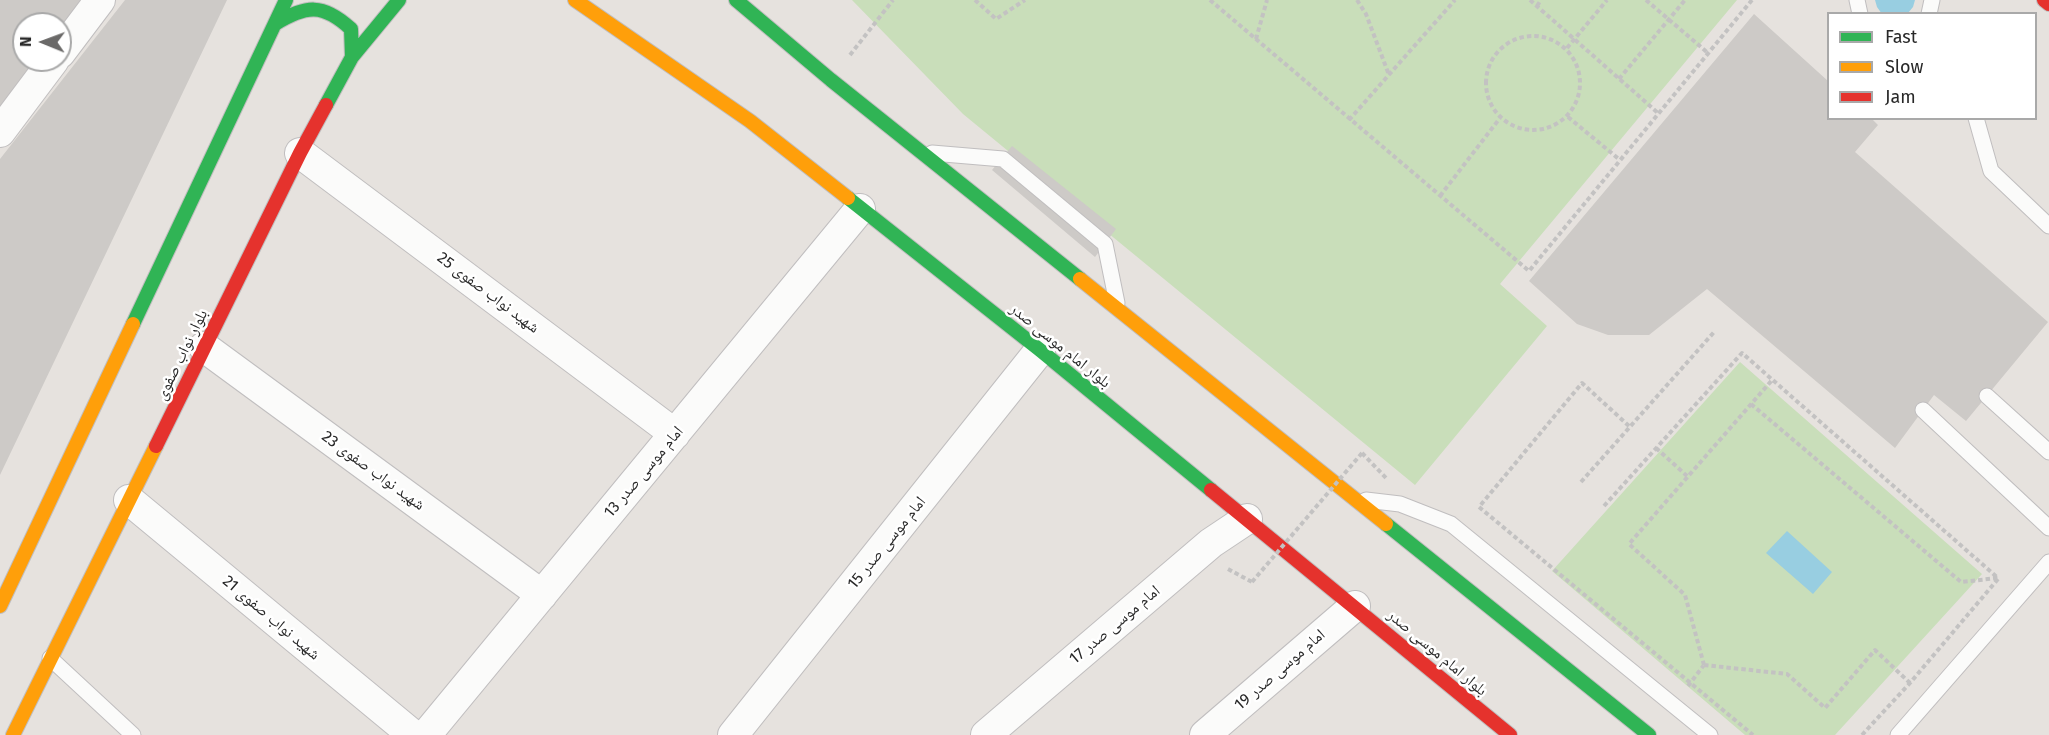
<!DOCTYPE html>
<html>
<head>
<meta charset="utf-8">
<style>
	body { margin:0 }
	#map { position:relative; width:2049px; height:735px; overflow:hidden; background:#e6e2de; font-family:"Fira Sans",sans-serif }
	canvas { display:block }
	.legend { position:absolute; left:1827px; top:12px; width:210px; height:108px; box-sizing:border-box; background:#fff; border:2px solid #a9a9a9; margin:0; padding:8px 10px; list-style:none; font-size:18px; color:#282828 }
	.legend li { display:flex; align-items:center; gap:12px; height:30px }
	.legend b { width:30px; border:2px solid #a9a9a9 }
	.north { position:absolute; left:12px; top:12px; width:60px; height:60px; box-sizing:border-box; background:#fff; border:2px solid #a9a9a9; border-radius:50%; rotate:271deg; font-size:16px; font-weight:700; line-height:24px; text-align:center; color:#282828 }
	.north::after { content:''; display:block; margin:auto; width:21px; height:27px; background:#6a6968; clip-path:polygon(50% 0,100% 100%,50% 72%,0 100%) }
</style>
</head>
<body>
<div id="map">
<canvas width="2049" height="735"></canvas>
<ul class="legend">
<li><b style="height:8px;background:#30b455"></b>Fast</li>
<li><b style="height:8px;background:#ff9f0a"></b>Slow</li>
<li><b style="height:8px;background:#e5322d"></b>Jam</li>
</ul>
<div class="north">N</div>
</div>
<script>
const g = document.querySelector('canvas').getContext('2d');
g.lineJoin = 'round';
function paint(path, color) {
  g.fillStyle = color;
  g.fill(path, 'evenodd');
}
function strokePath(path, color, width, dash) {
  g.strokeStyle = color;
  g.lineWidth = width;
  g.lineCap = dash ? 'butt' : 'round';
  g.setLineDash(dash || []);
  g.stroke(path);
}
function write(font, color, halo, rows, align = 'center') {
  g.font = font + ' "Fira Sans","Noto Naskh Arabic",sans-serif';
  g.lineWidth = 5;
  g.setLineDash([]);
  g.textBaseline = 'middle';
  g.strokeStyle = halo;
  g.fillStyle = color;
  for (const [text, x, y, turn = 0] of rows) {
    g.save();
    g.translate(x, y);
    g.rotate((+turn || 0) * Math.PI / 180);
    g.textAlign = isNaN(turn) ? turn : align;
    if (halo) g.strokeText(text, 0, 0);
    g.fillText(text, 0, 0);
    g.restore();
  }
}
paint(new Path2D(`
	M852,0H1737L1500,284L1547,326L1415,485L963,114Z
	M1740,362L1982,574L1835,735H1745L1552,571Z`), '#c9deba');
paint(new Path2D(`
	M1875,0H1915L1913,7L1908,13L1882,14L1877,7Z
	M1787,531L1832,572L1813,594L1766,553Z`), '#98cee1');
paint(new Path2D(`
	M0,0H89L60,37V24H24V60H42L0,113Z
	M125,0H227L0,475V159Z
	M1754,14L1828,81V118H1871L1878,125L1855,152L2048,322L1966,421L1934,395L1895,448L1707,289L1649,335H1608L1577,324L1529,281Z
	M1012,146L1116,229L1095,257L992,170Z`), '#cdcac7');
const lane = new Path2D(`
	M1857,0L1860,14
	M1929,14L1932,0
	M1976,118L1991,171L2049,226
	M932,153L1003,159L1105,244L1117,303
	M1987,396L2049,452
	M1923,410L2049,528
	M1366,500L1400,504L1451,524L1710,735
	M50,658L133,735
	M1898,735L2049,562`);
const street = new Path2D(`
	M60,53L100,0
	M0,132L54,60
	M300,153L675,434
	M204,347L542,595
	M129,500L413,735
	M426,735L860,209
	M733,735L1040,350
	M986,735L1211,543L1247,519
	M1205,735L1355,606`);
const fast = new Path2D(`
	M736,0L831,80L1080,279
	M275,24C306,5 323,3 351,29L352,57
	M326,105L352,57L399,0
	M848,198L1040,350L1211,490
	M133,324L286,0
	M1386,524L1649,735`);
const slow = new Path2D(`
	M575,0L750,121L848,198
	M1080,279L1386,524
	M0,606L133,324
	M13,735L156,446`);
const jam = new Path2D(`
	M2044,0L2049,4
	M156,446L300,153L326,105
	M1211,490L1510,735`);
strokePath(lane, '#c0bebf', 17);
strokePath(street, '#c0bebf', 32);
strokePath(fast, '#c0bebf', 16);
strokePath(slow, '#c0bebf', 16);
strokePath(jam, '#c0bebf', 16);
strokePath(new Path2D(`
	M975,0L996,19L1025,0
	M1210,0L1529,271L1752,0
	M1357,0L1366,14L1389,75
	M1530,0L1658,113
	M1646,0L1708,53
	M1537,6L1541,0
	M1486 83a47 47 0 1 1 94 0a47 47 0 1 1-94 0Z
	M1256,39L1267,0
	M1567,48L1607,0
	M850,55L893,0
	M1619,79L1685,0
	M1568,117L1620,160
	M1349,120L1455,0
	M1440,196L1500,118
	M1751,404L1961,582L1998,578
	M1629,426L1582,383L1479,507L1753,735
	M1656,448L1687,476
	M1362,453L1387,479
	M1581,482L1715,331
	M1604,506L1742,353L1998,578
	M1228,569L1252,582
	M1704,665L1685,595L1629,544L1773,379
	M1704,665L1787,674L1825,708L1875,650L1910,683
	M1688,686L1704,665
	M1862,735L1910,683L1998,579`), '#c3c2c2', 4, [4.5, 3]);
strokePath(lane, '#fbfbfa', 15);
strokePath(street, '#fbfbfa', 30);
strokePath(fast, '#30b455', 14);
strokePath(slow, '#ff9f0a', 14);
strokePath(jam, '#e5322d', 14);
strokePath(new Path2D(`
	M1252,582L1362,453`), '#c3c2c2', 4, [4.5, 3]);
write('16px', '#282828', '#fff', [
	["شهید نواب صفوی 25",488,293,37],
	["بلوار امام موسی صدر",1060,346,39],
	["بلوار نواب صفوی",182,355,-64],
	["شهید نواب صفوی 23",373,471,36],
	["امام موسی صدر 13",644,472,-50],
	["امام موسی صدر 15",887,543,-51],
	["شهید نواب صفوی 21",271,618,40],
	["امام موسی صدر 17",1115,625,-40],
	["بلوار امام موسی صدر",1437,653,40],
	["امام موسی صدر 19",1280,670,-41]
]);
</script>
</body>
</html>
